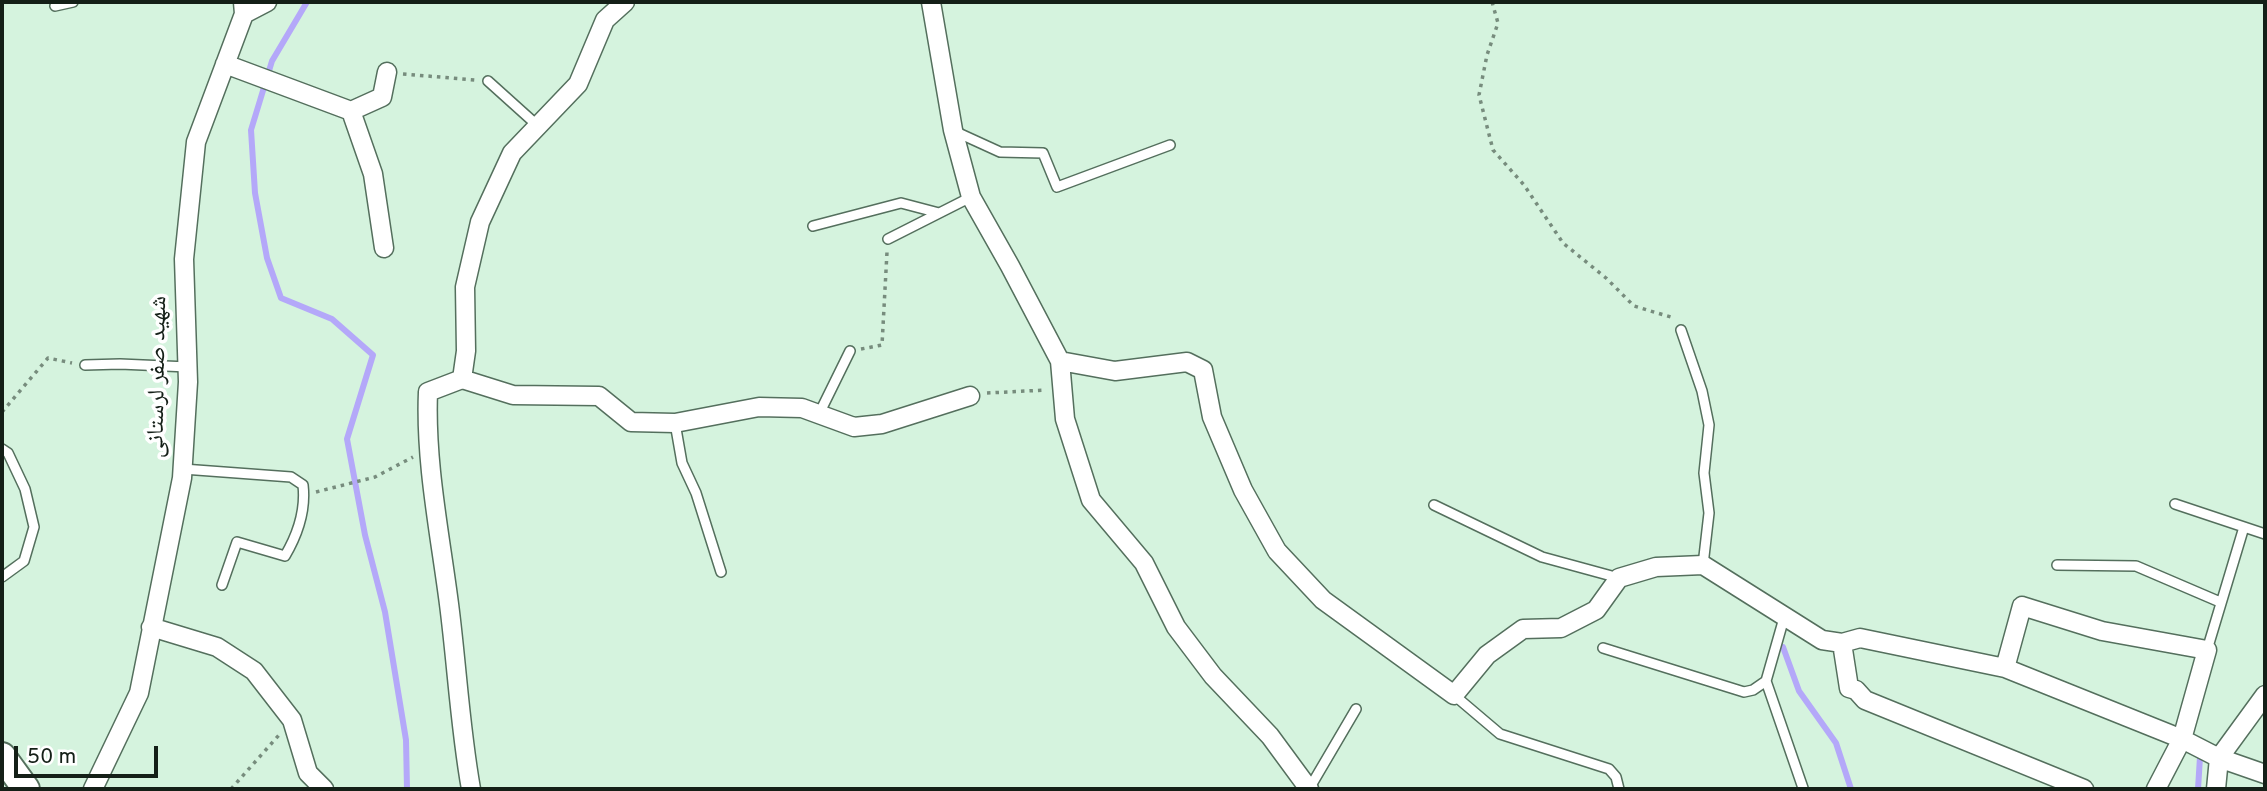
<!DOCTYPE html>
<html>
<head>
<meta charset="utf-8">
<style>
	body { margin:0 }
	#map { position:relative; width:2267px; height:791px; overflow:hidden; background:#d5f3de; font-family:Overpass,sans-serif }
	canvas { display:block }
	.frame { position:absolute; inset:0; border:4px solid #141f17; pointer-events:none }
	.scale { position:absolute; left:14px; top:746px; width:144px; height:32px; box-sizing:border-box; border:4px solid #141f17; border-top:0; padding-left:9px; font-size:21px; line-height:24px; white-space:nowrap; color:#141f17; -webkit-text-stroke:5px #fff; paint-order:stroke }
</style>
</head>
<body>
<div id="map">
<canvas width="2267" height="791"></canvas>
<div class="frame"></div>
<div class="scale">50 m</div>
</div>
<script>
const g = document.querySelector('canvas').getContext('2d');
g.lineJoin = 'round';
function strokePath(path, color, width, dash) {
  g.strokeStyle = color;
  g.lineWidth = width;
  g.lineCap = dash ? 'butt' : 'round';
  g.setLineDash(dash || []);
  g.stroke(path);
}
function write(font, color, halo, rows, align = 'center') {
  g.font = font + ' Overpass,"Noto Naskh Arabic",sans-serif';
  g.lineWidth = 7;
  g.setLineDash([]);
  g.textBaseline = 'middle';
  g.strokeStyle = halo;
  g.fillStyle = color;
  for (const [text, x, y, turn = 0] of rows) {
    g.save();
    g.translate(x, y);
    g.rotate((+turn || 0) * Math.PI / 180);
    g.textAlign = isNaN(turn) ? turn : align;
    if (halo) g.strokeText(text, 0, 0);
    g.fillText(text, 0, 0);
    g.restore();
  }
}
strokePath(new Path2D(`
	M307,2L272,61L251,130L255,193L267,258L281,298L332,319L373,355L347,439L365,535L385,612L406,740L407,789
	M1783,647L1799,691L1836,743L1851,789
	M2198,789L2200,757`), '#b4a8f9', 6);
const lane = new Path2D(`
	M55,6L73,2
	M488,81L538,126
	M954,131L1000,152L1043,153L1057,187L1170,145
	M813,226L901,203L939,213
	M888,239L971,197
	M1681,330L1702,391L1709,425L1704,473L1709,513L1703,565
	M85,365L120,364L188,367
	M819,414L850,351
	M675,423L682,463L696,493L721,572
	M2,449L8,453L25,489L34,527L24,561L2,577
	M183,469L291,477L303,485C306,511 298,534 285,556L237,542L222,585
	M2175,504L2265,534
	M1434,505L1542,557L1619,578
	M2057,565L2136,566L2220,602
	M1603,648L1744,692L1753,690L1766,681L1784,618
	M2207,650L2244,527
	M1766,681L1803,788
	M1454,695L1500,734L1609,769L1616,777L1619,789
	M1309,789L1356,709`);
const street = new Path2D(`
	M931,2L953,130L971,197L1010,266L1060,361L1065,419L1091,500L1144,563L1176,627L1213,676L1270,736L1309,789
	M244,14L267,2
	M225,64L351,111L382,97L387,72
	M351,111L373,174L384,248
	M1060,361L1115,371L1187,362L1203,370L1212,417L1243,490L1277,551L1323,600L1454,695L1487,655L1523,629L1561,628L1596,610L1619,578L1656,567L1703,565L1822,640L1842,643L1860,638L2005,668L2182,739L2219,758L2265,774
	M462,379L513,395L599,396L631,422L675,423L759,407L802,408L854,427L882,424L970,396
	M151,627L217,647L254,671L292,720L308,773L324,789
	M1842,643L1849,688L1856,690L1865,700L2084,789
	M2005,668L2022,606L2102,631L2207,650L2182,739L2156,789
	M93,789L139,693L182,478L188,382L184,259L196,142L244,14L243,2
	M471,789C460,728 457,666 449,604C440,534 425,462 428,392L462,379L466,351L465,287L480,222L512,153L578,84L605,20L625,2
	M2216,789L2219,758L2265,695`);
const primary = new Path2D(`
	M2,756L26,789`);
strokePath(lane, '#546f5d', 12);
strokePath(street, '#546f5d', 21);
strokePath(primary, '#546f5d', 30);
strokePath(new Path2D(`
	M1492,2L1498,23L1487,55L1479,95L1493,150L1524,185L1563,243L1606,278L1634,306L1674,318
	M403,74L475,80
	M861,349L882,345L887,252
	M987,393L1046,390
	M2,412L48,358L72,363
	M316,492L375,477L413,457
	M231,789L279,735`), '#778c7d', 3.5, [3.5, 5]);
strokePath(lane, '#fff', 9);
strokePath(street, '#fff', 18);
strokePath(primary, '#fff', 26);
write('24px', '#141f17', '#fff', [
	["شهید صفر لرستانی",159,377,-89]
]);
</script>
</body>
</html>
